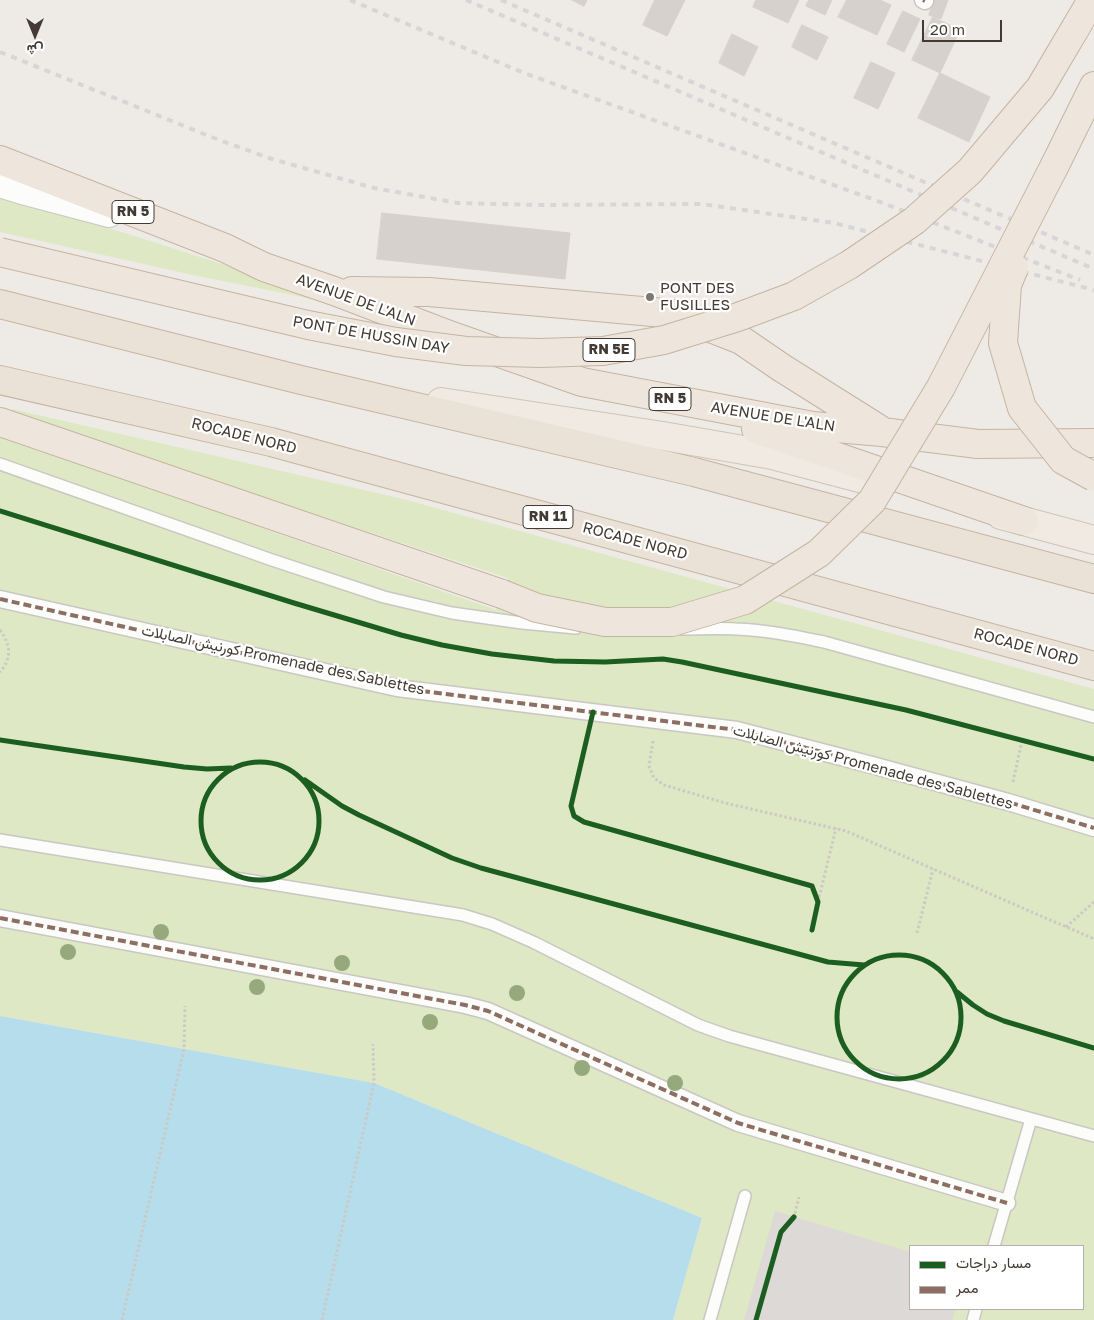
<!DOCTYPE html>
<html>
<head>
<meta charset="utf-8">
<style>
	body { margin:0 }
	#map { position:relative; width:1094px; height:1320px; overflow:hidden; background:#eeeae6; font-family:"Golos Text",Vazirmatn,sans-serif }
	canvas { display:block }
	.legend { position:absolute; left:909px; top:1245px; width:175px; height:65px; box-sizing:border-box; background:#fff; border:1px solid #b3b0ad; margin:0; padding:6px 9px; list-style:none; font-size:15px; color:#423a33 }
	.legend li { display:flex; align-items:center; gap:10px; height:25px }
	.legend b { width:25px; border:1px solid #b3b0ad }
	.north { position:absolute; left:10px; top:10px; width:50px; height:50px; -webkit-text-stroke:4px #fff; paint-order:stroke; rotate:180deg; font-size:14px; font-weight:700; line-height:20px; text-align:center; color:#423a33 }
	.north::after { content:''; display:block; margin:auto; width:18px; height:22px; background:#423a33; clip-path:polygon(50% 0,100% 100%,50% 72%,0 100%) }
	.scale { position:absolute; left:922px; top:20px; width:80px; height:22px; box-sizing:border-box; border:2px solid #423a33; border-top:0; padding-left:6px; font-size:15px; line-height:18px; white-space:nowrap; color:#423a33; -webkit-text-stroke:4px #fff; paint-order:stroke }
</style>
</head>
<body>
<div id="map">
<canvas width="1094" height="1320"></canvas>
<ul class="legend">
<li><b style="height:6px;background:#1b5e20"></b>مسار دراجات</li>
<li><b style="height:6px;background:#8d6e63"></b>ممر</li>
</ul>
<div class="north">ش</div>
<div class="scale">20 m</div>
</div>
<script>
const g = document.querySelector('canvas').getContext('2d');
g.lineJoin = 'round';
function paint(path, color) {
  g.fillStyle = color;
  g.fill(path, 'evenodd');
}
function strokePath(path, color, width, dash) {
  g.strokeStyle = color;
  g.lineWidth = width;
  g.lineCap = dash ? 'butt' : 'round';
  g.setLineDash(dash || []);
  g.stroke(path);
}
function write(font, color, halo, rows, align = 'center') {
  g.font = font + ' "Golos Text",Vazirmatn,sans-serif';
  g.lineWidth = 4.5;
  g.setLineDash([]);
  g.textBaseline = 'middle';
  g.strokeStyle = halo;
  g.fillStyle = color;
  for (const [text, x, y, turn = 0] of rows) {
    g.save();
    g.translate(x, y);
    g.rotate((+turn || 0) * Math.PI / 180);
    g.textAlign = isNaN(turn) ? turn : align;
    if (halo) g.strokeText(text, 0, 0);
    g.fillText(text, 0, 0);
    g.restore();
  }
}
paint(new Path2D(`
	M0,197C116,228 229,266 342,305L193,275L0,232Z
	M12,409L403,499L1094,689V1320H673L702,1218L374,1083L0,1016V434L136,481L268,530L496,610L508,578L9,413ZM910,1246H1083V1309H910Z`), '#dfe8c5');
paint(new Path2D(`
	M775,1211L910,1252V1309H956L952,1320H744Z`), '#ddd9d6');
paint(new Path2D(`
	M0,1016L374,1083L702,1218L673,1320H0Z`), '#b5ddec');
const building = new Path2D(`
	M572,0H587L584,6Z
	M655,0H685L667,36L643,25Z
	M756,0H799L788,23L753,7Z
	M809,0H832L825,15L806,6Z
	M847,0H880L891,5L877,35L838,17Z
	M934,0H948L941,19L929,15Z
	M903,11L920,19L904,52L887,44Z
	M933,17L960,30L940,73L912,60Z
	M802,25L828,37L817,60L792,47Z
	M732,34L758,47L744,76L719,63Z
	M871,62L895,73L878,109L854,98Z
	M940,73L990,97L969,142L918,118Z
	M382,213L570,233L565,279L377,259Z`);
paint(building, '#d6d1cd');
strokePath(building, '#d6d1cc', 1);
const service = new Path2D(`
	M0,464L272,560L384,597L452,613L522,623L576,628
	M682,629C700,629 718,628 736,629C766,630 795,636 824,642L1094,717
	M0,840L463,915L492,924L533,942L698,1025L729,1036L1094,1136
	M994,1246L1031,1119
	M710,1320L745,1196
	M973,1320L976,1309`);
const pedestrian = new Path2D(`
	M923,0L925,1
	M0,599L397,688L737,730L872,765L1008,802L1094,828
	M0,918L465,1005L488,1011L738,1123L1007,1203`);
const tertiary = new Path2D(`
	M0,183L22,190L109,213`);
const primary = new Path2D(`
	M441,402L663,436L772,455L882,484
	M1001,515L1094,540`);
const trunk = new Path2D(`
	M0,160L225,248L264,267L334,291L452,336L582,382L813,426L882,432L978,444L1094,443
	M1055,165L1094,86
	M352,291L429,292L675,314L741,340L782,368L879,429
	M0,422L502,594
	M756,429L1024,521`);
const motorway = new Path2D(`
	M0,304L301,380L694,472L1094,579
	M0,380L271,442L1094,666`);
strokePath(service, '#cac6c2', 14);
strokePath(pedestrian, '#cac6c2', 19);
strokePath(tertiary, '#cac6c2', 30);
strokePath(primary, '#d0c4b3', 30);
strokePath(trunk, '#c5b4a1', 30);
strokePath(motorway, '#c5b4a1', 30);
strokePath(new Path2D(`
	M0,630C11,645 12,658 0,672
	M653,741L649,766L654,778L664,785L725,803L846,831L1094,939
	M1013,782L1022,740
	M818,902L836,828
	M1066,927L1094,902
	M917,933L933,869
	M122,1320L184,1049L185,1006
	M322,1320L374,1083L373,1044
	M756,1320L781,1232L794,1217L799,1197`), '#ccc9c5', 3, [2.5, 2.5]);
strokePath(service, '#fcfcfb', 11);
strokePath(pedestrian, '#fcfcfb', 16);
strokePath(tertiary, '#fcfcfb', 28);
strokePath(primary, '#f0eae2', 28);
strokePath(trunk, '#eee6dc', 28);
strokePath(motorway, '#ebe2d7', 28);
strokePath(new Path2D(`
	M350,0L524,73L883,203L1080,280
	M466,0L1094,269
	M501,0L1094,255
	M0,52L219,140L272,159L374,188L458,203L542,205L702,204L834,223L1094,290`), '#d7d6d6', 4, [6, 6]);
const trunkBridge = new Path2D(`
	M0,252L308,325L396,342L466,351L540,353L603,351L664,340L738,317L794,296L849,265L914,221L970,171L1040,88L1092,0
	M1014,268L1007,285L1003,343L1022,408L1063,460L1094,477
	M502,594L537,608L605,622H672L745,600L819,553L872,501L941,387L1055,165`);
strokePath(trunkBridge, '#c5b4a1', 30, []);
strokePath(trunkBridge, '#eee6dc', 28);
strokePath(new Path2D(`
	M923,0L925,1
	M0,599L397,688L737,730L872,765L1008,802L1094,828
	M0,918L465,1005L488,1011L738,1123L1007,1203`), '#8d6e63', 4, [8, 4]);
strokePath(new Path2D(`
	M0,511L294,603L401,635L442,645L492,654L554,661L605,662L663,659L682,662L906,710L1094,759
	M593,712L571,806L574,816L584,822L812,886L818,902L812,930
	M0,740L184,767L207,769L231,768
	M201 821a59 59 0 1 1 118 0a59 59 0 1 1-118 0Z
	M305,780L342,806L359,815L452,858L481,868L828,962L864,965
	M837 1017a62 62 0 1 1 124 0a62 62 0 1 1-124 0Z
	M957,992L973,1005L987,1014L1004,1021L1094,1048
	M756,1320L781,1232L794,1217`), '#1b5e20', 5);
g.fillStyle = '#95a97d';
for (const [x, y] of [
	[161,932],
	[68,952],
	[342,963],
	[257,987],
	[517,993],
	[430,1022],
	[582,1068],
	[675,1083]
]) {
  g.beginPath();
  g.arc(x, y, 8, 0, 2 * Math.PI);
  g.fill();
}
for (const [x, y, r, color] of [
	[650,297,5,"#7e7872"]
]) {
  const dot = new Path2D();
  dot.arc(x, y, r, 0, 2 * Math.PI);
  g.fillStyle = color;
  g.fill(dot);
  strokePath(dot, '#fff', 2);
}
for (const [x, y, w] of [
	[133,212,42],
	[609,350,52],
	[670,399,42],
	[548,517,50]
]) {
  const box = new Path2D();
  box.roundRect(x - w / 2, y - 11.5, w, 23, 4);
  g.fillStyle = '#fff';
  g.fill(box);
  strokePath(box, '#423a33', 1);
}
write('bold 14px', '#423a33', null, [
	["RN 5",133,212],
	["RN 5E",609,350],
	["RN 5",670,399],
	["RN 11",548,517]
]);
write('15px', '#423a33', '#fff', [
	["PONT DES",660,288],
	["FUSILLES",660,305]
], 'left');
write('15px', '#423a33', '#fff', [
	["AVENUE DE L'ALN",356,300,20],
	["PONT DE HUSSIN DAY",371,335,10],
	["AVENUE DE L'ALN",773,417,9],
	["ROCADE NORD",244,436,14],
	["ROCADE NORD",635,541,15],
	["ROCADE NORD",1026,647,15],
	["كورنيش الصابلات Promenade des Sablettes",283,660,12],
	["كورنيش الصابلات Promenade des Sablettes",873,767,15]
]);
</script>
</body>
</html>
